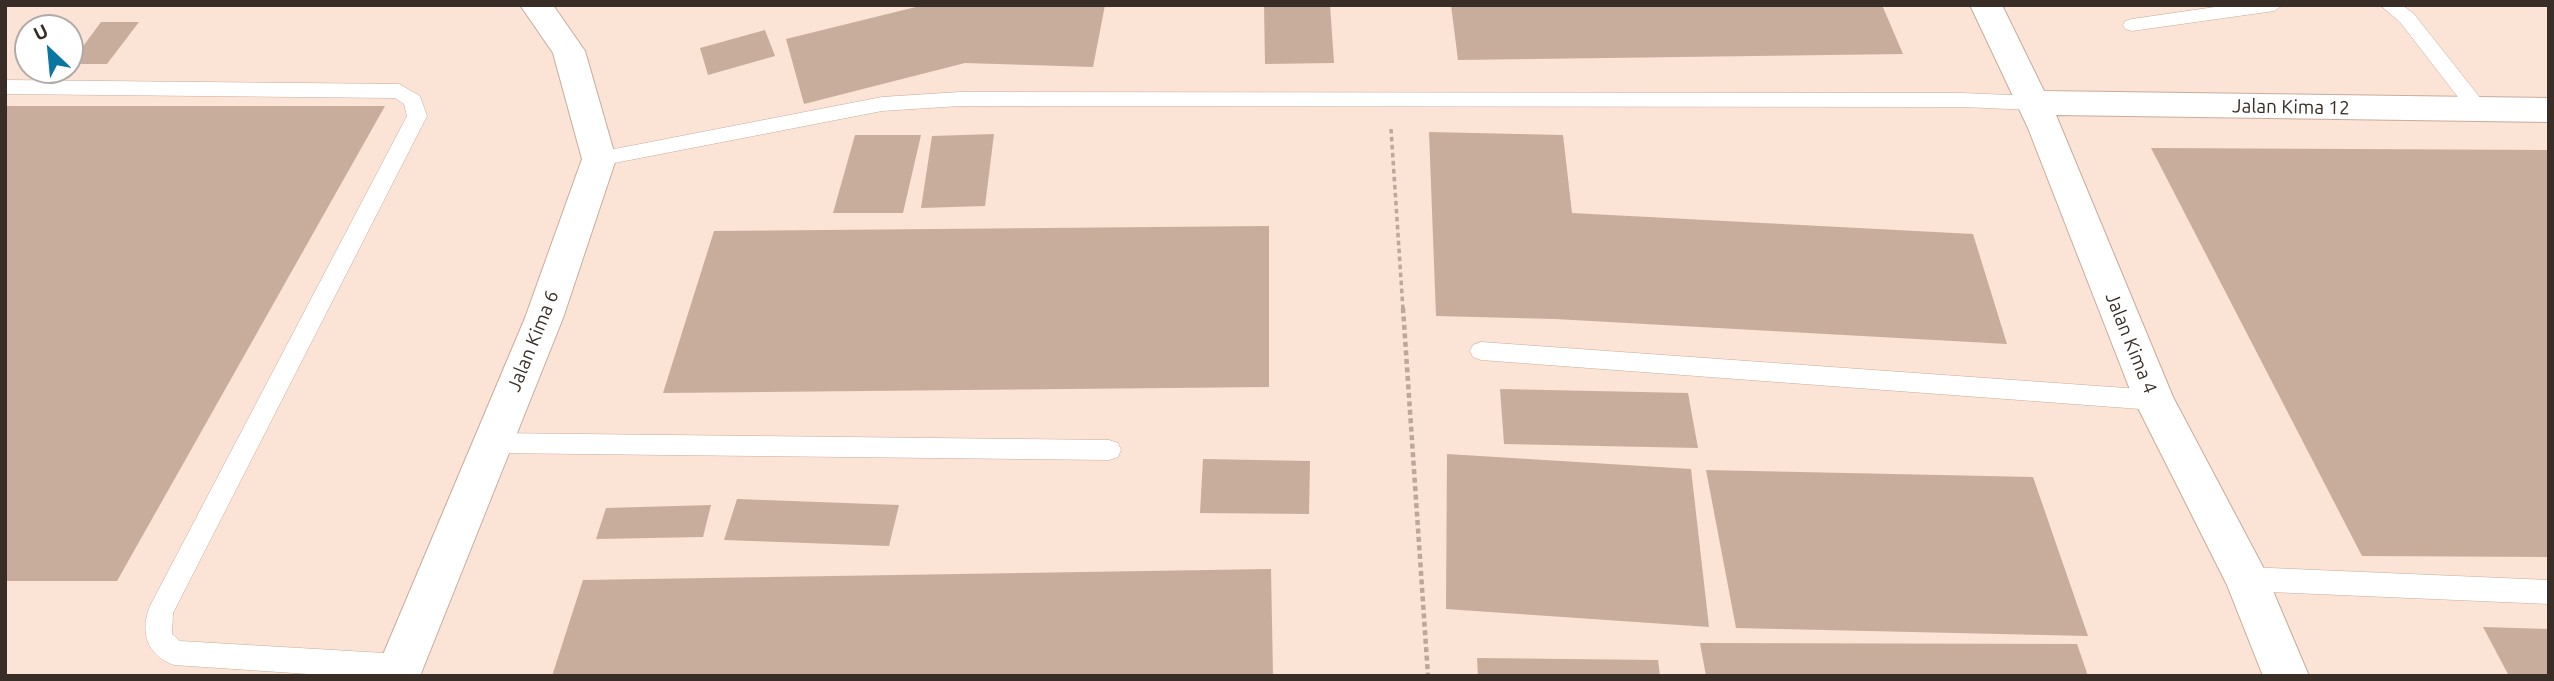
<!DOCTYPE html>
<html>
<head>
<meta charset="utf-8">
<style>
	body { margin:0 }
	#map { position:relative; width:2554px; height:681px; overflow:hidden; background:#fbe3d5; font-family:Ubuntu,sans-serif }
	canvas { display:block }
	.frame { position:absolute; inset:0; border:7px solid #392e27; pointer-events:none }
	.north { position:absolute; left:14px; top:14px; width:70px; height:70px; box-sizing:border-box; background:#fff; border:2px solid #b0aba9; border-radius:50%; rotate:334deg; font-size:19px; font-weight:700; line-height:28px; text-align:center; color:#392e27 }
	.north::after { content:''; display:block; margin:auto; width:24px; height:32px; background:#0977a1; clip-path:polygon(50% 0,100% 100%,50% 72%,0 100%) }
</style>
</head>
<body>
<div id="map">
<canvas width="2554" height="681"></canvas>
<div class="frame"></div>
<div class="north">U</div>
</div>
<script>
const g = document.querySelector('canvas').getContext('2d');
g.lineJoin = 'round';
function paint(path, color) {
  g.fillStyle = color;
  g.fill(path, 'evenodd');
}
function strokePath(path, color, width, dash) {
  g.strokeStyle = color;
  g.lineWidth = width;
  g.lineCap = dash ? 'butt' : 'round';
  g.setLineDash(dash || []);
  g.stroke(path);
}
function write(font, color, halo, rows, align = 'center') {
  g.font = font + ' Ubuntu,sans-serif';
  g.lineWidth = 5;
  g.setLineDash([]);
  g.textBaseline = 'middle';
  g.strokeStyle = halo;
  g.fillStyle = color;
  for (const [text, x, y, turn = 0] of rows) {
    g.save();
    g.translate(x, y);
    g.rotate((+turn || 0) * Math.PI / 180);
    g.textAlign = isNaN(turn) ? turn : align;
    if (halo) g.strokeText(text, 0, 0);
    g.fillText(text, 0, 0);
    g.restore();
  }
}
paint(new Path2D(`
	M924,5H1105L1093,67L965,63L804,104L786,39Z
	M1264,5H1330L1334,63L1265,64Z
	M1451,5H1882L1903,54L1458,60Z
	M101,22H139L107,64H70Z
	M765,30L775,56L708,75L700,48Z
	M5,106H385L117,581H5Z
	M1429,132L1563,135L1572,213L1973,234L2007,344L1555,319L1436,316Z
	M994,134L985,206L921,208L932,136Z
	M855,135H921L903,213H833Z
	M2151,148L2549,150V557L2362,556Z
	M1269,226V387L663,393L714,231Z
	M1500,389L1688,393L1698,448L1504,444Z
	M1447,454L1691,469L1709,627L1446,609Z
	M1203,459L1310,461L1309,514L1200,513Z
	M1706,470L2033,477L2088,636L1736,628Z
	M737,499L899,505L889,546L724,540Z
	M711,505L703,537L596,539L606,508Z
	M1271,569L1273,676H552L583,580Z
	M2483,627L2549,629V676H2509Z
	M1700,643L2077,644L2088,676H1706Z
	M1477,658L1658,660L1660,676H1478Z`), '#c9ad9c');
const service = new Path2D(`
	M2229,5H2283L2274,11L2132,31L2125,29L2123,25L2125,21L2132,19Z
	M2380,5H2402L2414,14L2485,104L2488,109L2485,114H2471L2400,22Z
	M5,80L399,84L420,96L427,116L173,613L172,634L180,641L401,654L410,658L414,667L411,676H339L174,665C146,655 139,630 151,604L407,116L404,104L395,98L5,94Z
	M960,92L1962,93L2033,96L2040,98L2043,103L2040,108L2033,110L1962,107L960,106L882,111L599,166L592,164L589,159L592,154L599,152L882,97Z
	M1481,342L2154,390L2162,393L2166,400L2162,407L2154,410L1481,360L1473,357L1470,351L1473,345Z
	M492,433L1109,440L1118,443L1121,450L1118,457L1109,460L492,453L484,450L480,443L484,436Z
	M2247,567L2549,580V604L2247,591L2238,587L2234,579L2238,571Z`);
const minor = new Path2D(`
	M520,5H553L585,51L616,159L563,318L420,676H374L525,318L582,159L553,53Z
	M1970,5H2002L2044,91L2549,98V122L2056,115L2173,397L2262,565L2309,676H2263L2227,585L2134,400L2028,128Z`);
strokePath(service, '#c8ac9b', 1);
strokePath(minor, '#c8ac9b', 2);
strokePath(new Path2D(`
	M1391,129L1403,310`), '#bba89c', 3.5, [4.5, 3.5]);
strokePath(new Path2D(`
	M1403,308L1428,676`), '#bba89c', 4.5, [5, 3.5]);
paint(service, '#fff');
paint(minor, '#fff');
write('19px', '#392e27', '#fff', [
	["Jalan Kima 12",2291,107,1],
	["Jalan Kima 6",533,341,-68],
	["Jalan Kima 4",2131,343,68]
]);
</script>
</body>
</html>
